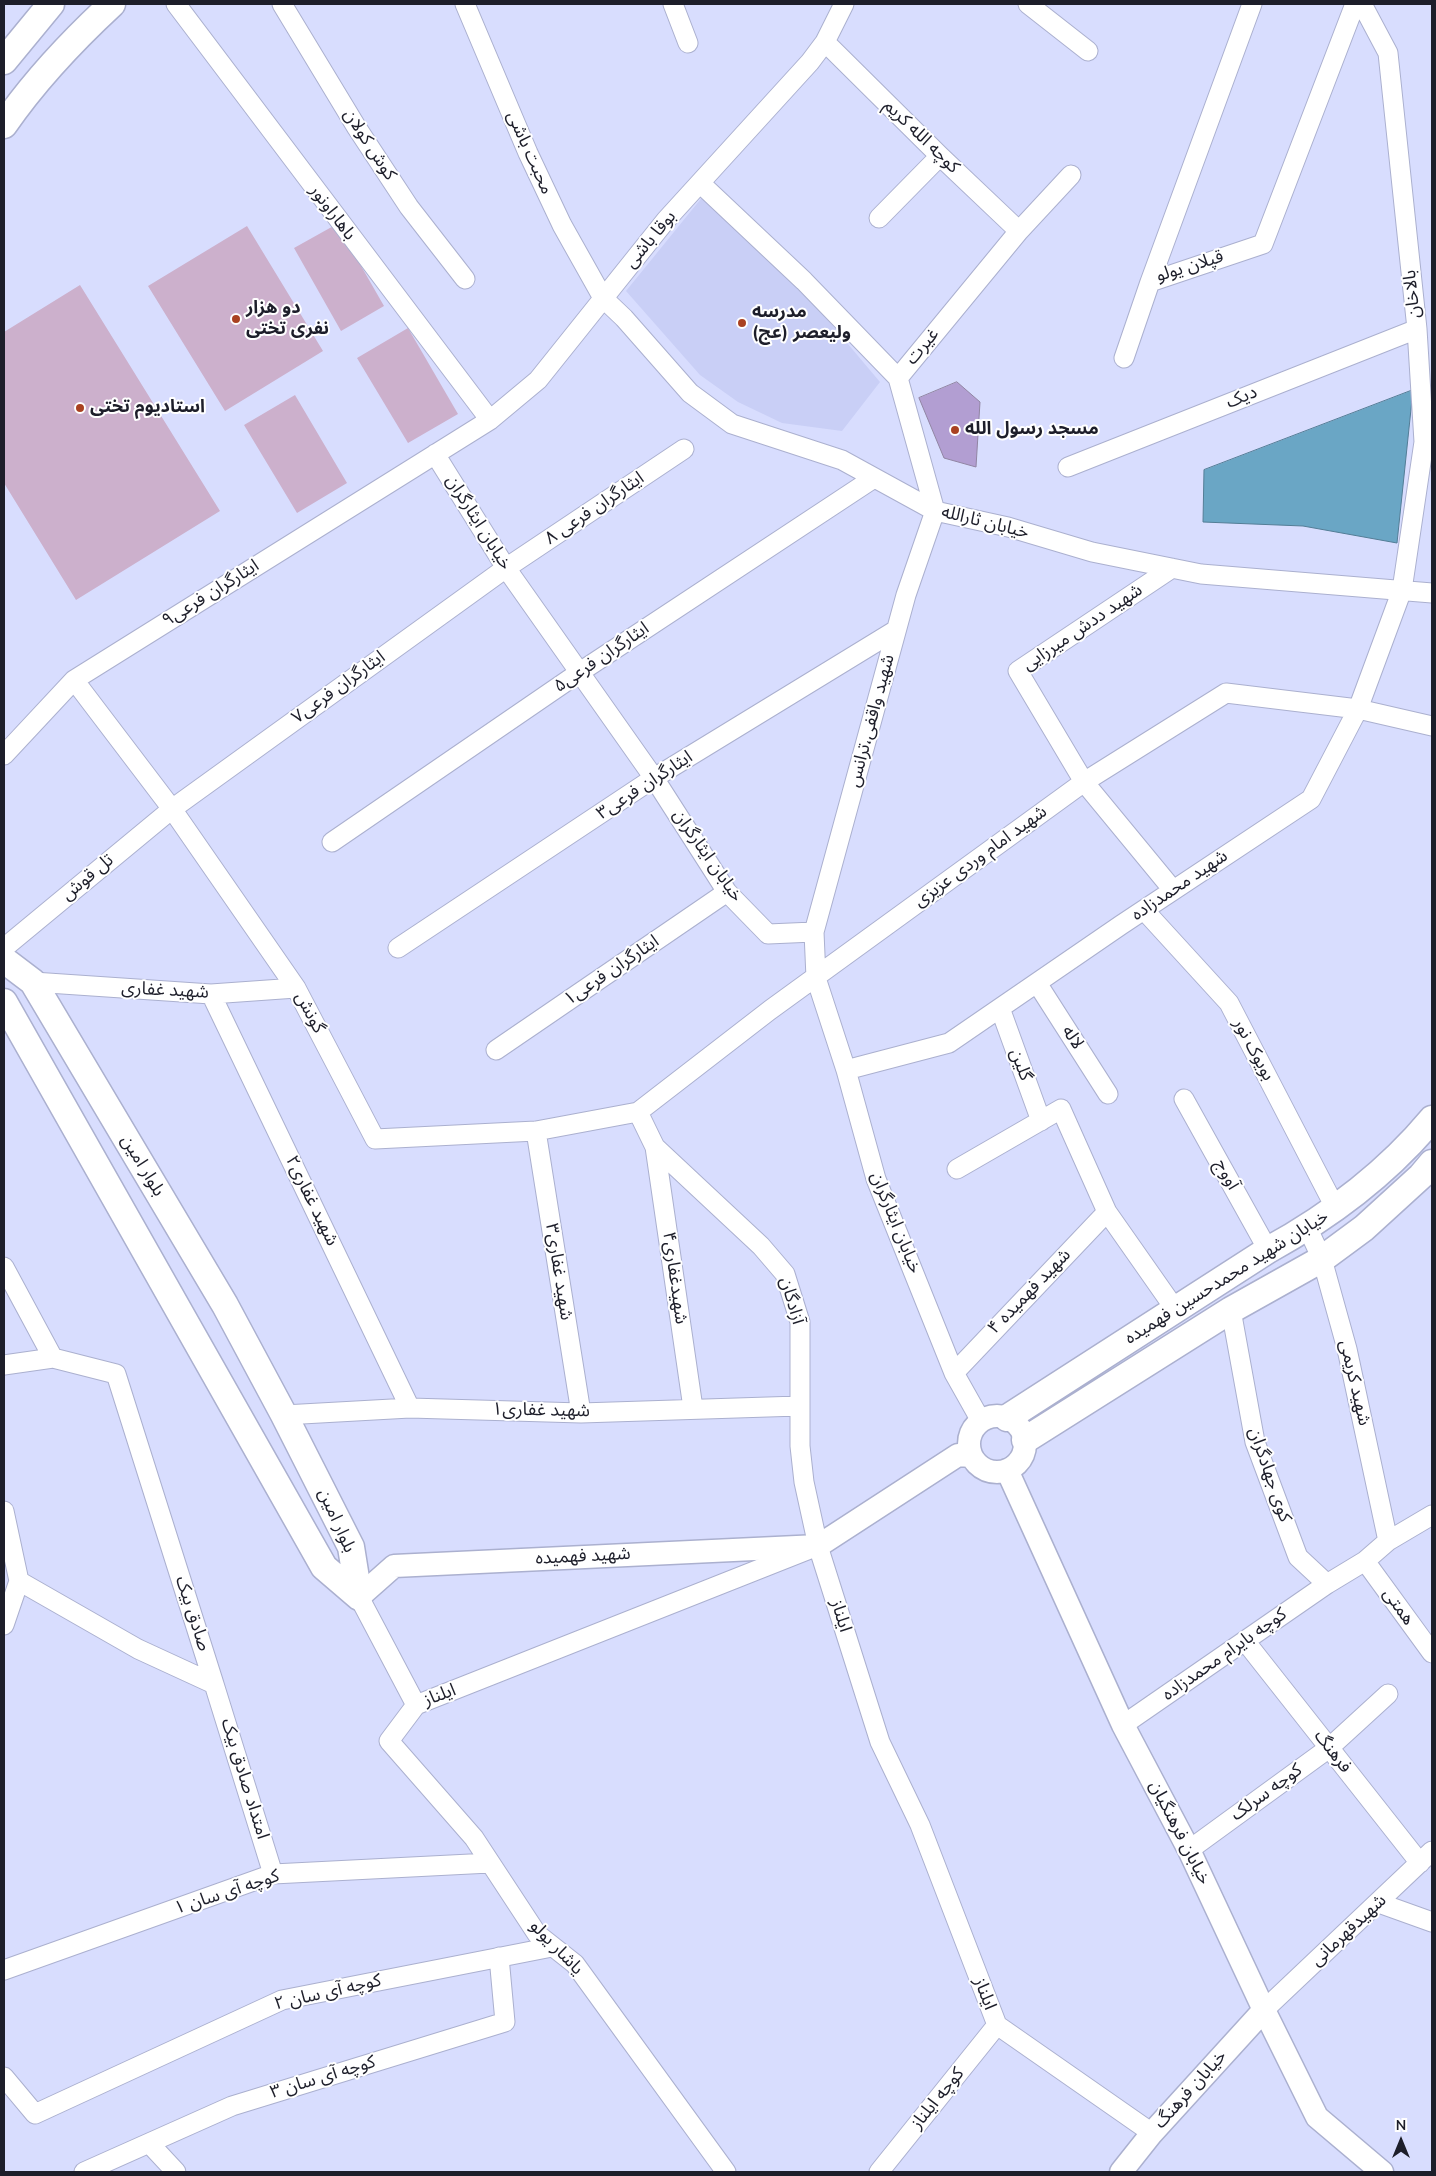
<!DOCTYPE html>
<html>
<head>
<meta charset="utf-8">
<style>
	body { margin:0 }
	#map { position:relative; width:1436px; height:2176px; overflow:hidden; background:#d8ddfe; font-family:"Nunito Sans",sans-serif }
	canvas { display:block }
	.frame { position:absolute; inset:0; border:5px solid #1d1e2a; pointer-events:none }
	.north { position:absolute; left:1376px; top:2116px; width:50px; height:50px; -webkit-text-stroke:4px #fff; paint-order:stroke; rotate:0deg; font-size:14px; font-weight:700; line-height:20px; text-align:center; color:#1d1e2a }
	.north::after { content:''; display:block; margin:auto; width:18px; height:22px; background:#1d1e2a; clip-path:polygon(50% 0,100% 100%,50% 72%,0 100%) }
</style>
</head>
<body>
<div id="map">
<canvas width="1436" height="2176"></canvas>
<div class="frame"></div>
<div class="north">N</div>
</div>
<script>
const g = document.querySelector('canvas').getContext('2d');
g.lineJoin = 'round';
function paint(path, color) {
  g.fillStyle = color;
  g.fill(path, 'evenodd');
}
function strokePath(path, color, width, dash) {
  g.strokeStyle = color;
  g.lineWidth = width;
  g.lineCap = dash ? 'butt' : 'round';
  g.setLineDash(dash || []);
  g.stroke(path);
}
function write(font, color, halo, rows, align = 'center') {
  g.font = font + ' "Nunito Sans","Noto Sans Arabic",sans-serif';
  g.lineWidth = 4;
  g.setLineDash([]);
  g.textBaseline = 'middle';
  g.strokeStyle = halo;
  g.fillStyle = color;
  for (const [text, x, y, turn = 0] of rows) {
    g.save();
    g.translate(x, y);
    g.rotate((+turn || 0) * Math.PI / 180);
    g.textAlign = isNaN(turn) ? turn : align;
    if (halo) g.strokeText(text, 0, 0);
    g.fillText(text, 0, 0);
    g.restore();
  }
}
paint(new Path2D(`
	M704,195L815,305L880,382L842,431L782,423L738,402L700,375L626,291Z`), '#c9cff6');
paint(new Path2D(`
	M337,224L384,306L341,331L294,248Z
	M247,226L323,351L225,411L148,286Z
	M80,285L220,511L76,600L4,483V332Z
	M408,328L458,414L408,443L357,358Z
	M295,395L347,483L297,513L244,425Z`), '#ccb0cc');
const water = new Path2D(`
	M1413,390L1397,543L1303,526L1203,522L1204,470Z`);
paint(water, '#6aa6c5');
strokePath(water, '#537d96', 1);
const building = new Path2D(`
	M957,382L980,402L976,467L944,458L919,398Z`);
paint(building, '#b29ed2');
strokePath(building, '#9185a3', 1);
const minor = new Path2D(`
	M176,4L490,420
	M282,4L357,128L409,207L465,279
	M465,4L528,153L562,225L603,298L624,318L690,393L732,424L842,460L935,511L1008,527L1092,552L1201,574L1432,593
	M673,4L688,43
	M1028,4L1088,51
	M1252,4L1150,282L1263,244L1355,4
	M825,42L940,156L1019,231
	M700,183L804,281L898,378L1019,231L1071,175
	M879,218L940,156
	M1124,358L1150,282
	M435,454L506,568L654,778L727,892L768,934L814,932L816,978L846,1070L876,1179L954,1373L981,1421
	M1068,467L1417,329
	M1172,568L1018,671L1084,782L1173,890
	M74,680L172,809L296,988L375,1139L536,1131L638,1112L770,1010L1084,782L1226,693L1358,709L1432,726
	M4,755L74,680L490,420L538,380L666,220L810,62L825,42L844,4
	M332,842L580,672L874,478
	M1144,910L1229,1003L1336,1209
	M814,932L906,595L935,511L898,378
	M4,948L172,809L506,568L684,449
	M398,948L654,778L896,630
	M33,982L211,994L296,988
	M1037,983L1108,1094
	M211,994L410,1408
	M1000,1008L1041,1121
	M496,1050L727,892
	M846,1070L949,1043L1121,925L1311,799L1358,709L1402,590L1424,442L1417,329L1388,53L1362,4
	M1184,1099L1268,1250
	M638,1112L655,1147L761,1246L785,1274L800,1322V1446L804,1482L818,1546L880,1742L920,1825L997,2025L1152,2133
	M536,1131L581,1413
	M655,1147L693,1408
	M957,1169L1061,1109L1107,1212L1175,1309
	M1308,1229L1322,1259L1347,1349L1388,1541
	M4,1267L53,1358
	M1231,1310L1255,1442L1298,1557L1327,1584L1365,1561L1388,1541L1432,1515
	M4,1365L53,1358L116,1374L214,1684L138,1649L19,1581L4,1511
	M954,1373L1107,1212
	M284,1415L410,1408L581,1413L799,1406
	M1365,1561L1432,1653
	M359,1597L416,1705L810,1549
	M4,1625L19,1581
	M1245,1641L1420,1863
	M214,1684L273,1874
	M416,1705L389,1741L474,1838L537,1934L575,1964L726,2172
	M1123,1725L1327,1584
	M1189,1850L1329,1748L1388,1694
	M1379,1903L1432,1922
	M4,1970L273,1874L490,1863
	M1264,2010L1432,1851
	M4,2077L35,2114L282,2000L552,1947
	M149,2143L176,2172
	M84,2172L232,2106L505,2022L499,1957
	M879,2172L997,2025`);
const tertiary = new Path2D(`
	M969 1444a28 28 0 1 1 56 0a28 28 0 1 1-56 0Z
	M1007,1470L1123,1725L1189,1850L1264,2010L1317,2117L1382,2172
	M359,1597L394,1566L818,1546L958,1455L971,1456
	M1121,2172L1152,2133L1264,2010`);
const secondary = new Path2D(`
	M4,61L51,4
	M4,125C35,80 72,41 112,4
	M4,960L33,982L225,1305L284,1415L351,1547L359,1597
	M4,1002L324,1567L359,1597
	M1007,1418L1268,1250C1330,1216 1387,1173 1432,1119
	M1025,1440L1231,1310L1322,1259L1364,1228L1421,1176L1432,1163`);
strokePath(minor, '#abb0cf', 21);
strokePath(tertiary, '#abb0cf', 25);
strokePath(secondary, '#abb0cf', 29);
strokePath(minor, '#fff', 19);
strokePath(tertiary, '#fff', 22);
strokePath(secondary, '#fff', 26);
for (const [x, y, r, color] of [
	[236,319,5,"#a94121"],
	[742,323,5,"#a94121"],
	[80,408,5,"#a94121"],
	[955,430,5,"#a94121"]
]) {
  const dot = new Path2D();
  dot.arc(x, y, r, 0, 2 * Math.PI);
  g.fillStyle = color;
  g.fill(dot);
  strokePath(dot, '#fff', 2);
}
write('18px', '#1d1e2a', '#fff', [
	["کوچه الله کریم",921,137,44],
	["کوش کولان",369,145,57],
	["محبت باشی",529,153,66],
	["باهاراونور",332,213,53],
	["بوقا باشی",651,240,-50],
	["قپلان یولو",1190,267,-17],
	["بالاخان",1413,294,-96],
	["غیرت",923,347,-50],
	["دیک",1242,398,-22],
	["ایثارگران فرعی ۸",595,509,-34],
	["خیابان ایثارگران",478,523,58],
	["خیابان ثارالله",985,523,14],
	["ایثارگران فرعی۹",211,594,-32],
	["شهید ددش میرزایی",1083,628,-34],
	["ایثارگران فرعی۵",602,658,-34],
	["ایثارگران فرعی۷",339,688,-36],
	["شهید واقفی،ترانس",872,721,-75],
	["ایثارگران فرعی۳",645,786,-33],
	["خیابان ایثارگران",707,856,55],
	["شهید امام وردی عزیزی",981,857,-36],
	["تل قوش",88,878,-40],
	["شهید محمدزاده",1180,886,-34],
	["ایثارگران فرعی۱",612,971,-34],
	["شهید غفاری",165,991,3],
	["گونش",309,1013,62],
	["لاله",1072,1038,57],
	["بویوک نور",1253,1050,62],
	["گلین",1020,1065,70],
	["بلوار امین",142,1166,59],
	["آووج",1226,1175,61],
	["شهید غفاری۲",311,1201,64],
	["خیابان ایثارگران",895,1223,68],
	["شهید غفاری۳",558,1272,81],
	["شهیدغفاری۴",674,1278,82],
	["خیابان شهید محمدحسین فهمیده",1227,1278,-32],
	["شهید فهمیده ۴",1030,1292,-46],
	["آزادگان",791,1301,74],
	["شهید کریمی",1354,1383,77],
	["شهید غفاری۱",541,1411,1],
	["کوی جهادگران",1269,1475,71],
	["بلوار امین",336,1521,66],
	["شهید فهمیده",583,1557,-3],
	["همتی",1398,1607,54],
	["صادق بیک",192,1614,72],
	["ایلناز",840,1616,73],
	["کوچه بایرام محمدزاده",1225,1655,-35],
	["ایلناز",440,1696,-21],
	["فرهنگ",1332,1752,52],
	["امتداد صادق بیک",244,1779,73],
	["کوچه سرلک",1267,1793,-36],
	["خیابان فرهنگیان",1179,1833,63],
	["کوچه آی سان ۱",227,1893,-18],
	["شهیدقهرمانی",1349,1931,-43],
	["یاشار یولو",556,1948,46],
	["کوچه آی سان ۲",328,1993,-13],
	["ایلناز",984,1994,69],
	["کوچه آی سان ۳",323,2078,-17],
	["خیابان فرهنگ",1191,2090,-48],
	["کوچه ایلناز",938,2099,-51]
]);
write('bold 18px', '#1d1e2a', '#fff', [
	["دو هزار",246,309],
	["نفری تختی",246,330],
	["مدرسه",752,313],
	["ولیعصر (عج)",752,334],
	["استادیوم تختی",90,408],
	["مسجد رسول الله",965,430]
], 'left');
</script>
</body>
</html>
